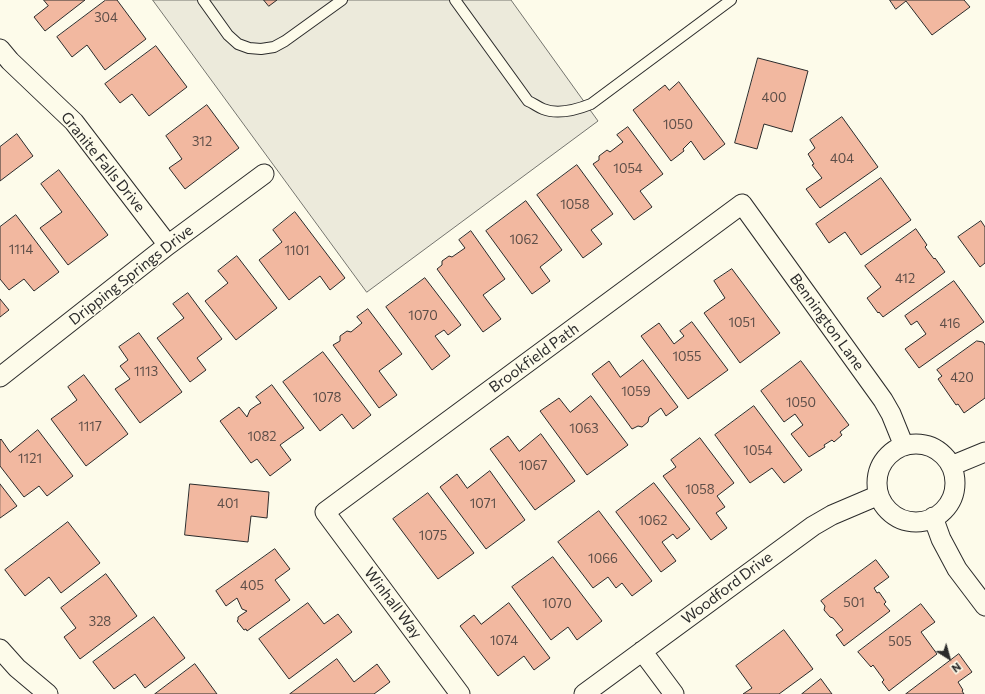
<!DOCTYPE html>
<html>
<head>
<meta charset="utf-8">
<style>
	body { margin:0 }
	#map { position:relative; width:985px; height:694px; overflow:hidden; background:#fdfbea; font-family:Commissioner,sans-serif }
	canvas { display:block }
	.north { position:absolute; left:929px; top:638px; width:40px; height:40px; -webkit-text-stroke:3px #fdfbea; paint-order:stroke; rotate:143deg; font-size:11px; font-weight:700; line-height:16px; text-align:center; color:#2b2b2b }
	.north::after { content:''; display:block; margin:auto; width:14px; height:18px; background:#2b2b2b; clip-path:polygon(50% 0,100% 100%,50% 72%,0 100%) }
</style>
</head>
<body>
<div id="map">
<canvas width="985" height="694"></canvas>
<div class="north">N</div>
</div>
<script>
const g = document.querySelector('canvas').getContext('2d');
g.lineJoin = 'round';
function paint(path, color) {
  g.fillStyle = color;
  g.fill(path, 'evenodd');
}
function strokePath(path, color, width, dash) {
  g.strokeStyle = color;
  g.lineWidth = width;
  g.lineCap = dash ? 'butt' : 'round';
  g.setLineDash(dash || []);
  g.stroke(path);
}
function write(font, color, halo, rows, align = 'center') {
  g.font = font + ' Commissioner,sans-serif';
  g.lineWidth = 3;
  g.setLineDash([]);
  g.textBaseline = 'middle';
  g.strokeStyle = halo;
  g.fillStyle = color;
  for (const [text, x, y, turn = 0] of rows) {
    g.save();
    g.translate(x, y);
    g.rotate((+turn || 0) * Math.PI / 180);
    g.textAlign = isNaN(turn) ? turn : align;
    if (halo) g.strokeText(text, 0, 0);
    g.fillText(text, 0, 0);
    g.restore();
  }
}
const parking = new Path2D(`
	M153,0H511L598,121L367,292Z`);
paint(parking, '#eceadb');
strokePath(parking, '#74746e', 1);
const building = new Path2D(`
	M44,0H85L45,31L34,17L48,6Z
	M106,0H117L146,39L105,70L87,45L72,57L57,37Z
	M264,0H277L269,6Z
	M890,0H964L970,7L932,35L906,1L896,9Z
	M156,46L187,87L149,116L132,94L120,103L105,84Z
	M758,58L808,71L792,132L764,124L757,149L735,143Z
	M679,82L725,144L704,160L691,141L683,149L684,151L671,161L633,110L665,85L669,90Z
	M207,105L239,148L185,189L169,168L182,159L166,136Z
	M842,117L878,167L820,208L806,189L822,178L812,165L814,164L808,154L815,148L810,140Z
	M628,127L663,174L640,191L652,207L634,220L593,164L599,160V156L607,150L610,152L623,142L617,135Z
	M17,134L33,156L0,181V147Z
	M577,165L613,214L591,230L602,244L583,258L537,195Z
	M59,170L108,235L68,265L40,228L62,212L41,184Z
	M881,178L911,220L861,255L845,232L829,243L816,224Z
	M526,201L562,250L540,267L550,281L532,294L486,231Z
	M295,212L345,278L330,290L320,276L289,300L259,260L282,242L273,230Z
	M16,215L59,272L34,291L24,279L9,290L0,279V227Z
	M981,221L985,227V263L980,267L958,237Z
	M916,229L927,245L925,247L934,259L935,258L945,272L883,317L879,312L878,313L867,298L881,287L865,266Z
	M471,231L505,279L483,295L501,319L483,332L437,269L442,265V261L449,256L452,257L465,248L459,240Z
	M237,256L277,308L236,340L205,301L228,283L218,271Z
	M732,269L780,333L740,363L704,313L725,298L714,281Z
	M425,278L461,325L448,335L444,330L435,336L450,356L432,370L386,307Z
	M954,281L984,322L919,368L905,349L926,334L917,321L911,325L905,316Z
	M188,293L222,339L197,358L206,370L190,382L157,338L184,318L173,304Z
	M0,299L9,310L0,317Z
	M368,309L402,354L379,371L397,395L379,408L333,345L340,341V336L347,331L351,332L362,323L357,317Z
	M692,322L728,370L688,399L641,336L659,323L674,344L684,336L680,331Z
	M139,333L182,392L140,423L115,389L130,379L120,366L128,360L119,347Z
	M977,341L983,342L985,345V398L964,413L958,404L956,405L938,379L942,376L937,370Z
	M323,352L371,415L353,429L342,414L320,431L283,382Z
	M643,360L678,407L666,416L661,408L649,417L648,422L642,427L638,426L632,429L592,374L609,361L620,377Z
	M801,361L849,425L840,432L842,435L834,442L832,440L824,445L825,447L809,457L791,434L803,425L795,414L784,422L761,391Z
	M84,375L128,434L86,466L51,419L77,400L68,387Z
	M272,385L304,428L280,445L291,460L270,476L257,459L251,463L220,421L239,407L247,417L250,410L257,405L261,403L256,397Z
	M591,396L628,445L587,475L540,411L559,398L570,412Z
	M754,406L802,470L784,483L772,468L750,483L715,435Z
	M38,430L73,476L47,496L39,486L24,497L0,466V440L1,439L10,452Z
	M541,434L575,481L535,510L490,449L508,436L519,451Z
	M700,438L734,483L717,496L725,507L716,513L727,528L711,540L663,476L676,467L671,460Z
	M490,471L525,520L486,549L440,487L457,474L467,488Z
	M654,483L690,529L677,539L673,534L662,542L676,561L661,572L616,512Z
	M0,484L17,506L0,518Z
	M190,484L269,492L267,518L251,516L248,542L185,535Z
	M428,493L474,553L438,579L393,519Z
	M599,511L652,581L632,596L622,583L616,588L608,577L593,588L558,542Z
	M68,522L100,563L61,593L49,577L25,596L5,570Z
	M275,549L290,569L275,580L290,600L247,631L246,629L244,630L237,621L238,620V617L247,611L242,609L237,598L226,606L216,591Z
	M553,557L602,621L577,640L568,627L551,640L512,587Z
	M876,560L889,577L874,588L877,593L879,592L886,602L884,604L890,611L844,646L836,635L843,630L833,618L830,617L824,610L825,606L821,601Z
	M106,574L137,616L80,659L64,637L76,628L61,608Z
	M308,603L324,624L338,614L352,632L289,679L259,639Z
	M509,603L550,658L534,670L524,656L498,676L460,626L474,615L481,624Z
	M921,604L935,622L921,632L937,654L889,691L882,682L884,680L873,665L871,667L858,652Z
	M154,617L185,658L145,688L135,674L114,689L93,662Z
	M784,630L813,669L779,694H743L752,688L736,666Z
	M959,654L972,672L958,682L963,690L962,691L964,694H906Z
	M337,659L354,682L377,664L390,682L374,694H290Z
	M195,664L217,694H155Z
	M821,679L832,694H802Z`);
paint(building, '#f2b8a0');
strokePath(building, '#2b2b2b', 1);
const lane = new Path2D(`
	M203,0L228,35L238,44L249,48L261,49L274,47L285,41L342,0
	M455,0L528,101C533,103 538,107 543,109C558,115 576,110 591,104L731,0`);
const street = new Path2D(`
	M0,49L10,61L74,122L168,245
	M0,377L168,245L264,174
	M877 483a39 39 0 1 1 78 0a39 39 0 1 1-78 0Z
	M951,466L985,452
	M933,517L941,539L957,569L985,606
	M0,649L17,668L48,694
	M642,651L674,694
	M460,694L325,512L742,204L883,400L891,414L904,446
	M584,694L813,526L832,515L879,495`);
strokePath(lane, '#2b2b2b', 12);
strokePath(street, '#2b2b2b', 21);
strokePath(lane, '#fdfbea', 10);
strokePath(street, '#fdfbea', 19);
write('13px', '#5d4e48', null, [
	["304",106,18],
	["400",774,98],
	["1050",678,125],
	["312",202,142],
	["404",842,159],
	["1054",628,169],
	["1058",575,205],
	["1062",524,240],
	["1114",21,250],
	["1101",297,251],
	["412",905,279],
	["1070",423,316],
	["1051",742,323],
	["416",950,324],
	["1055",687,357],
	["1113",146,372],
	["420",962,378],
	["1059",636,392],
	["1078",327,398],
	["1050",801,403],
	["1117",90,427],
	["1063",584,429],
	["1082",262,437],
	["1054",758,451],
	["1121",30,459],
	["1067",533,466],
	["1058",700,490],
	["401",228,504],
	["1071",483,504],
	["1062",653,521],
	["1075",433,536],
	["1066",603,559],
	["405",252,586],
	["501",854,603],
	["1070",557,604],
	["328",100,622],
	["1074",504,641],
	["505",900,642]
]);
write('15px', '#2b2b2b', '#fdfbea', [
	["Granite Falls Drive",103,162,51],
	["Dripping Springs Drive",131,275,-38],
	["Bennington Lane",827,322,54],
	["Brookfield Path",534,358,-36],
	["Woodford Drive",727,588,-37],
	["Winhall Way",393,603,53]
]);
</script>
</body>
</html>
